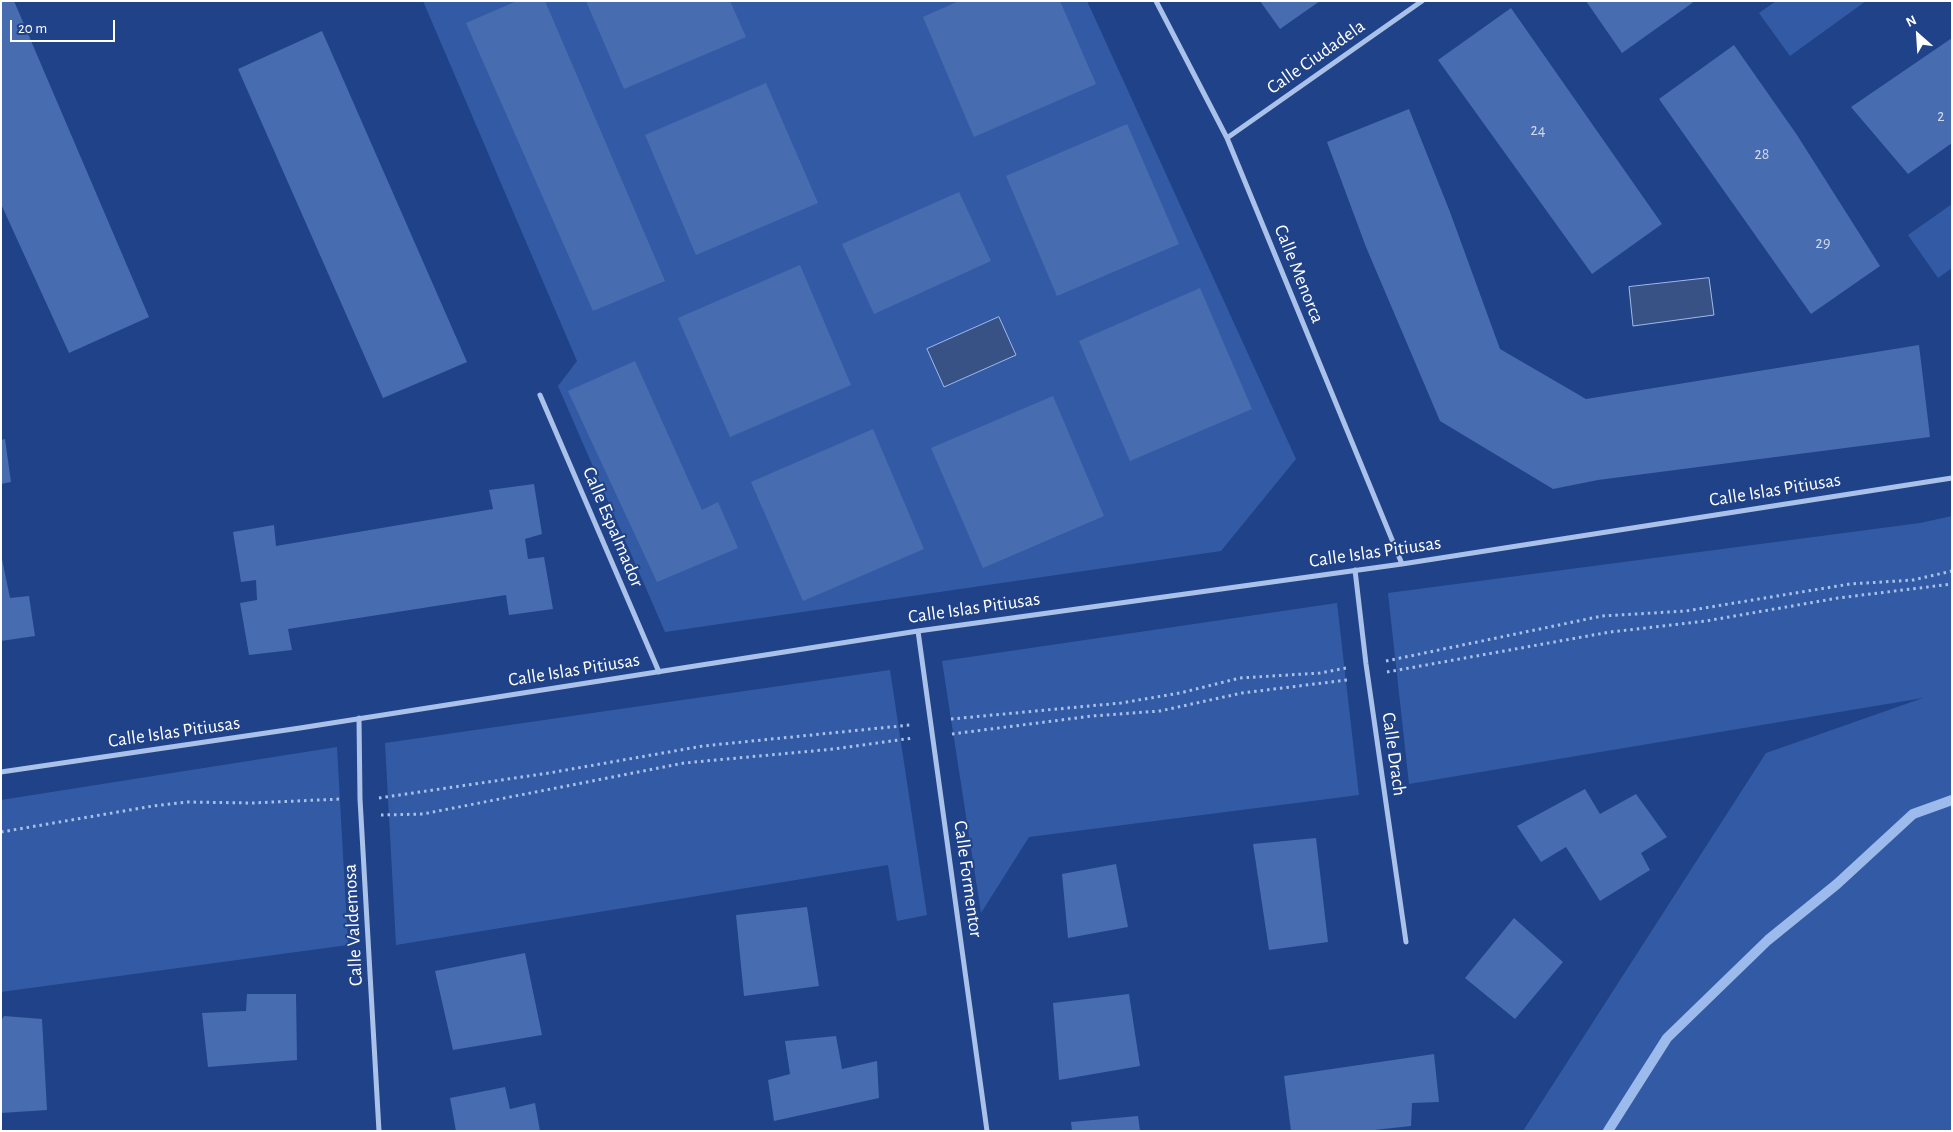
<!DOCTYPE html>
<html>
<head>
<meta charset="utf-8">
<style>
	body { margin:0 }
	#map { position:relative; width:1953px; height:1132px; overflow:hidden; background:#204288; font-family:"Alegreya Sans",sans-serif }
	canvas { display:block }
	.frame { position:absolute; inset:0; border:2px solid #fff; pointer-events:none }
	.north { position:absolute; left:1893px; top:10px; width:50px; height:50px; -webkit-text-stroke:4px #204288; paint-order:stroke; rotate:334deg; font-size:14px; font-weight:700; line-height:20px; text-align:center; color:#fff }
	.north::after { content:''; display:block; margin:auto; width:18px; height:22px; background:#fff; clip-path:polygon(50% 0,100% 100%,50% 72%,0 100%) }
	.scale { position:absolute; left:10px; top:20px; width:105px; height:22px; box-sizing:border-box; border:2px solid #fff; border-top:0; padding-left:6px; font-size:15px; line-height:18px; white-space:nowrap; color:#fff; -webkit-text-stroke:4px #204288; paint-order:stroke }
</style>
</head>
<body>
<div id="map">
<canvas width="1953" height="1132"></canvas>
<div class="frame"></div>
<div class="north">N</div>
<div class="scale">20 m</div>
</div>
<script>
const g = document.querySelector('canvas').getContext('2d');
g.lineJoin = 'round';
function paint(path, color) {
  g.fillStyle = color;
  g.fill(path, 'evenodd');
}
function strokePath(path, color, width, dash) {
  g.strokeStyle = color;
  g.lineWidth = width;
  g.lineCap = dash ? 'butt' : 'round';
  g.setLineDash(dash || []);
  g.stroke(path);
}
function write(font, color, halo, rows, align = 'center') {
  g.font = font + ' "Alegreya Sans",sans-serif';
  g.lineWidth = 4;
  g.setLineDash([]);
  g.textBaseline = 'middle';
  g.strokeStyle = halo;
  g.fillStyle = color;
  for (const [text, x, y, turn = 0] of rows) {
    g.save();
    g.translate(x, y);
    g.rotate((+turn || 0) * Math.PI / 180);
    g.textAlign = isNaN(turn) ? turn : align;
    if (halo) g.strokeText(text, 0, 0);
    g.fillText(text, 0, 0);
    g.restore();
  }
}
paint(new Path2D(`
	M423,1H1087L1296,459L1221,551L665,632L558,386L577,361Z
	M1776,1H1866L1790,56L1759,13Z
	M1952,204V268L1938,278L1908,235Z
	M1952,516V1131H1523L1766,753L1923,698L1409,784L1388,593L1920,523Z
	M1337,603L1359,795L1029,837L981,913L942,661Z
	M890,670L927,915L897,921L888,865L396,945L385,743Z
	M337,747L348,945L1,992V800Z`), '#335ba5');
const water = new Path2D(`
	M1709,278L1714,315L1633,326L1629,287Z
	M999,317L1016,355L944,387L927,349Z`);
paint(water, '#395286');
strokePath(water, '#9dbaec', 1);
strokePath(new Path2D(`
	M1608,1131L1667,1038L1768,940L1837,884L1913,814L1952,800`), '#9dbaec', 10);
paint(new Path2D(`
	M1,1H14L149,317L69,353L1,204Z
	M517,1H545L665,281L593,311L466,23Z
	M586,1H730L746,37L624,89Z
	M959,1H1060L1096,84L974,137L923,17Z
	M1260,1H1320L1280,29Z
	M1586,1H1695L1622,53Z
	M1511,8L1662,224L1592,274L1438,60Z
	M322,31L467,362L383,398L238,69Z
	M1952,38V143L1908,174L1851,107Z
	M1734,45L1797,135L1880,266L1811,314L1659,99Z
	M766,83L818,203L696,255L645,135Z
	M1409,109L1450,212L1500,349L1586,399L1919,345L1930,437L1598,480L1553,489L1440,421L1366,247L1327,142Z
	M1127,124L1179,244L1057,296L1006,176Z
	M959,192L991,261L874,314L842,244Z
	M800,265L851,385L730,437L678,318Z
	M1200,288L1252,409L1130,461L1079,341Z
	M635,361L702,510L718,502L738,548L657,582L568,391Z
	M1053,396L1104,516L983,568L931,448Z
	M873,429L924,549L803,601L751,482Z
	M5,439L11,482L1,484V440Z
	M534,484L542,534L525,539L528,559L544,557L553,609L509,615L506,595L288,629L292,650L249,655L240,603L257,600L256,580L241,582L233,532L274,525L276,546L493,509L489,490Z
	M2,559L10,598L29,596L35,636L1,641Z
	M1585,789L1600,814L1636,794L1667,837L1641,853L1650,870L1600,901L1566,847L1541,862L1517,826Z
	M1316,838L1328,942L1269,950L1253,844Z
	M1116,864L1128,927L1068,938L1062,874Z
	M807,907L819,986L744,996L736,915Z
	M1514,918L1563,962L1515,1019L1465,978Z
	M525,953L542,1035L453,1050L435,971Z
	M247,994H296L297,1060L208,1067L202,1013L246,1011Z
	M1129,994L1140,1066L1059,1080L1053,1003Z
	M4,1016L42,1019L47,1110L1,1113V1021Z
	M836,1036L842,1069L877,1061L879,1098L774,1121L768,1080L790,1074L785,1041Z
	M1434,1054L1439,1102L1412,1103L1411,1126L1365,1131H1291L1284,1076Z
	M505,1087L510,1109L535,1103L540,1131H456L450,1098Z
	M1138,1116L1140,1131H1072L1071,1122Z`), '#486cb0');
strokePath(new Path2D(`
	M1386,661L1602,616L1686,611L1850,584L1913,580L1952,571
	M1387,672L1610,632L1706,621L1838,598L1952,584
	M951,719L1121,703L1180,693L1240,678L1320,673L1346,668
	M952,734L1092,716L1160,711L1242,693L1347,680
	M379,798L549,773L703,746L910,725
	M381,815L423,814L684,763L834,749L913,738
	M1,832L153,806L188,802L252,803L341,799`), '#aac1ea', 3, [2.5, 4]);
strokePath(new Path2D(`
	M1156,1L1227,138L1402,564
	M1227,138L1422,1
	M540,395L659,672
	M1355,570L1366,664L1406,942
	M918,631L987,1131
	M359,718L360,799L379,1131
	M1,772L300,728L918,631L1402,564L1952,478`), '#aac1ea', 5);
write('16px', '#d1daeb', null, [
	["2",1941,116],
	["24",1538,130],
	["28",1762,154],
	["29",1823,243]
]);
write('19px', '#fff', '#204288', [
	["Calle Ciudadela",1316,57,-35],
	["Calle Menorca",1299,274,68],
	["Calle Islas Pitiusas",1775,490,-9],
	["Calle Espalmador",613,527,67],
	["Calle Islas Pitiusas",1375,552,-8],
	["Calle Islas Pitiusas",974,608,-8],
	["Calle Islas Pitiusas",574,670,-9],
	["Calle Islas Pitiusas",174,732,-8],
	["Calle Drach",1394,754,82],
	["Calle Formentor",968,879,82],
	["Calle Valdemosa",353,925,-93]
]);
</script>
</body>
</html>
